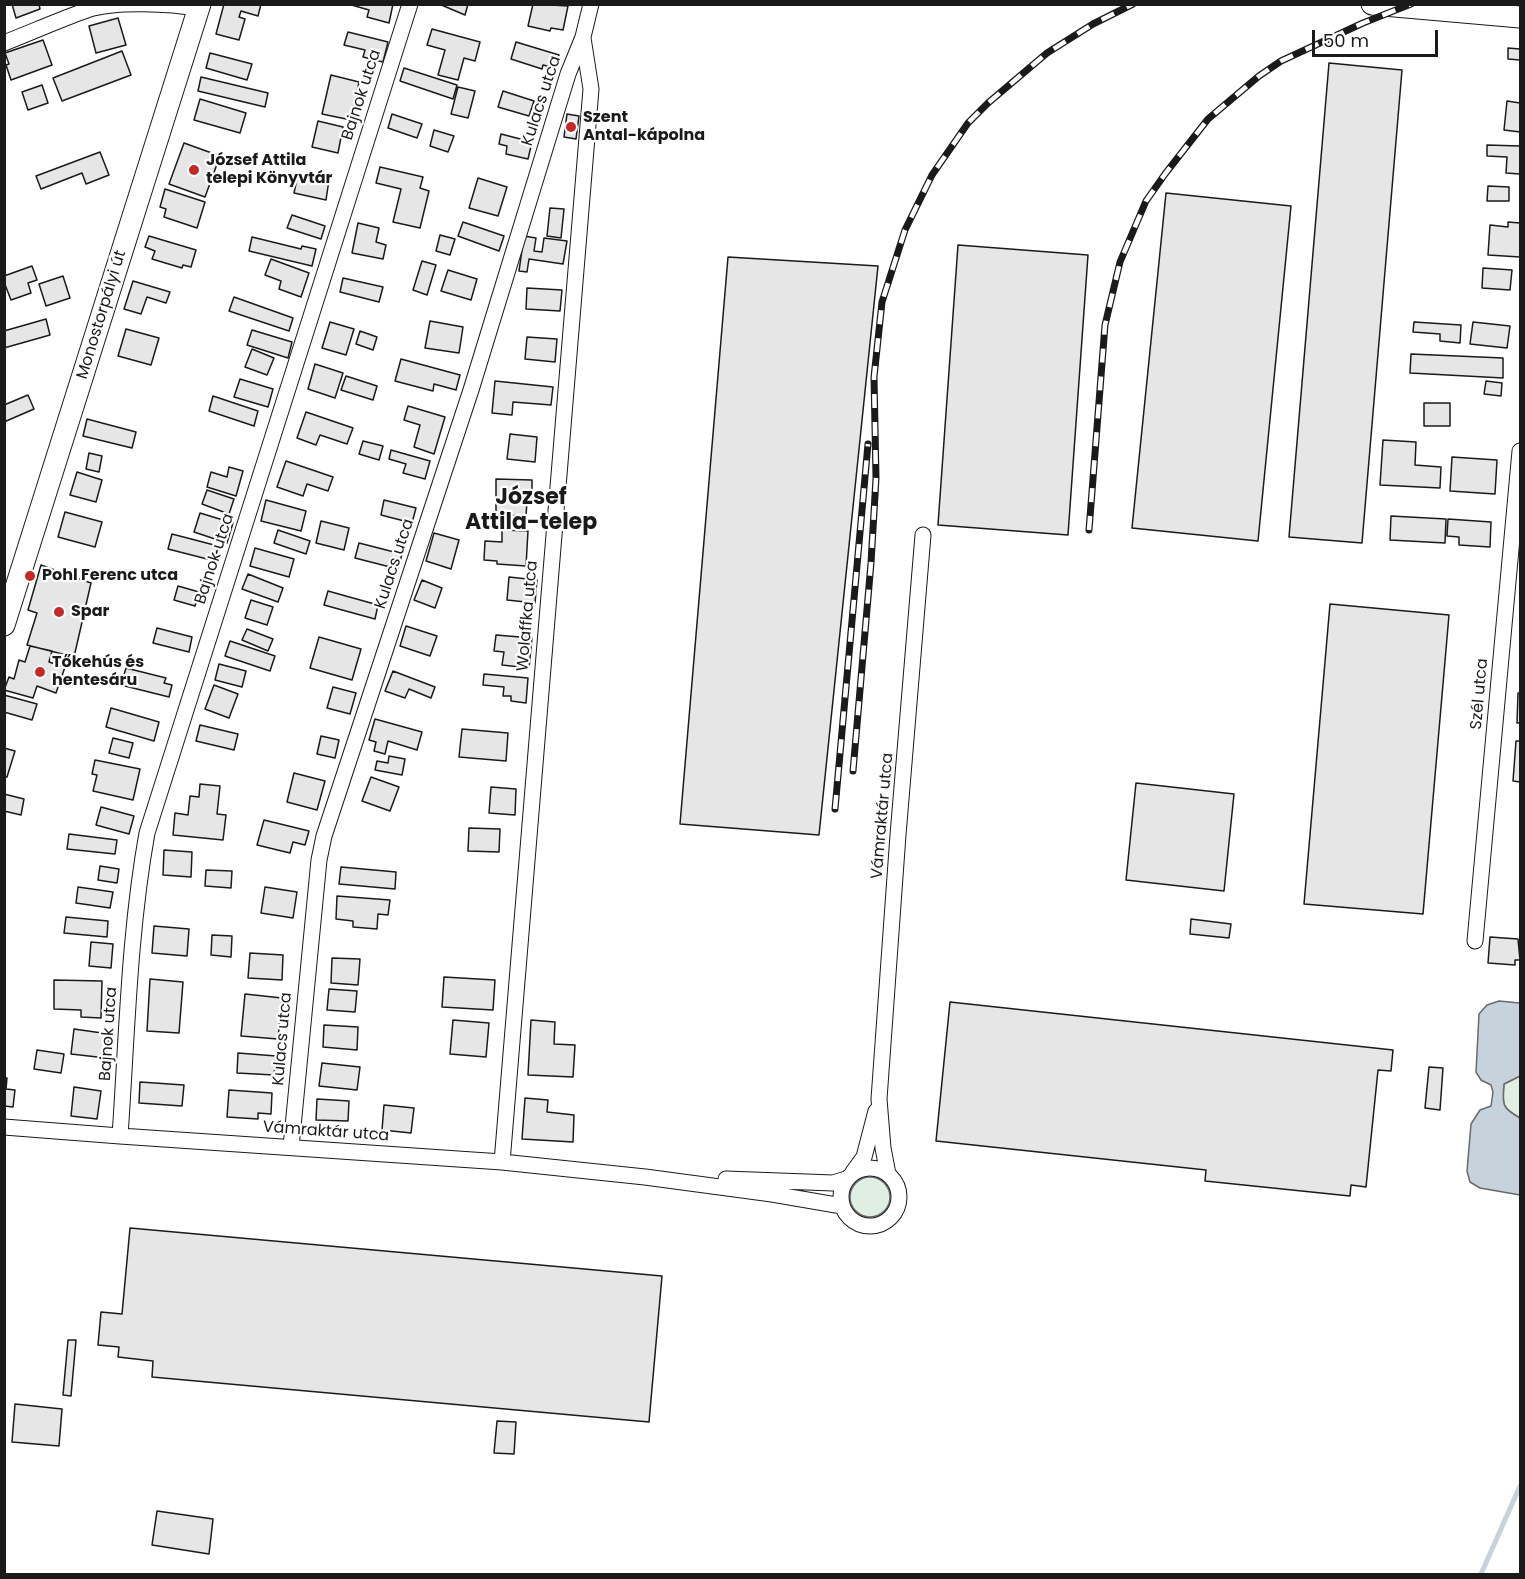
<!DOCTYPE html>
<html>
<head>
<meta charset="utf-8">
<style>
	body { margin:0 }
	#map { position:relative; width:1525px; height:1579px; overflow:hidden; background:#fff; font-family:Poppins,sans-serif }
	canvas { display:block }
	.frame { position:absolute; inset:0; border:6px solid #1a1a1a; pointer-events:none }
	.scale { position:absolute; left:1312px; top:30px; width:126px; height:27px; box-sizing:border-box; border:3px solid #1a1a1a; border-top:0; padding-left:8px; font-size:18px; line-height:21px; white-space:nowrap; color:#1a1a1a; -webkit-text-stroke:4px #fff; paint-order:stroke }
</style>
</head>
<body>
<div id="map">
<canvas width="1525" height="1579"></canvas>
<div class="frame"></div>
<div class="scale">50 m</div>
</div>
<script>
const g = document.querySelector('canvas').getContext('2d');
g.lineJoin = 'round';
function paint(path, color) {
  g.fillStyle = color;
  g.fill(path, 'evenodd');
}
function strokePath(path, color, width, dash) {
  g.strokeStyle = color;
  g.lineWidth = width;
  g.lineCap = dash ? 'butt' : 'round';
  g.setLineDash(dash || []);
  g.stroke(path);
}
function write(font, color, halo, rows, align = 'center') {
  g.font = font + ' Poppins,sans-serif';
  g.lineWidth = 4.5;
  g.setLineDash([]);
  g.textBaseline = 'middle';
  g.strokeStyle = halo;
  g.fillStyle = color;
  for (const [text, x, y, turn = 0] of rows) {
    g.save();
    g.translate(x, y);
    g.rotate((+turn || 0) * Math.PI / 180);
    g.textAlign = isNaN(turn) ? turn : align;
    if (halo) g.strokeText(text, 0, 0);
    g.fillText(text, 0, 0);
    g.restore();
  }
}
const green = new Path2D(`
	M1520,1076V1118C1502,1108 1502,1105 1504,1084Z
	M850 1197a20 20 0 1 1 40 0a20 20 0 1 1-40 0Z`);
paint(green, '#e0efe3');
strokePath(green, '#6a6a6a', 1.5);
const water = new Path2D(`
	M1499,1001L1520,1003V1076L1504,1084C1502,1105 1502,1108 1520,1118V1195L1480,1188L1470,1182L1467,1171L1471,1124L1480,1110L1491,1106L1493,1092L1491,1085L1481,1080L1476,1072L1479,1014L1487,1005Z`);
paint(water, '#c6d2dc');
strokePath(water, '#6a6a6a', 1.5);
strokePath(new Path2D(`
	M1481,1574L1520,1486`), '#c6d2dc', 5);
const building = new Path2D(`
	M12,4H39L40,9L16,18Z
	M224,4H261L258,16L241,11L239,17L245,19L239,40L216,34Z
	M348,4H393L389,23L367,17L369,10Z
	M439,4H468L465,15Z
	M533,4L568,6L563,30L551,28L550,31L528,26Z
	M118,18L126,45L96,53L89,26Z
	M432,29L480,42L475,61L464,58L458,80L438,75L445,50L427,45Z
	M348,32L388,42L383,62L363,57L365,50L344,45Z
	M43,40L52,65L11,80L6,65L9,64L5,53Z
	M516,42L559,55L555,68L543,65L542,69L511,59Z
	M1508,48L1520,49V60L1508,59Z
	M122,51L131,75L62,101L53,78Z
	M210,53L252,64L247,80L206,68Z
	M1329,63L1402,70L1362,543L1289,537Z
	M404,68L457,85L453,99L400,81Z
	M331,75L359,82L351,120L322,114Z
	M201,77L268,93L265,107L198,91Z
	M42,85L48,103L28,110L22,92Z
	M458,87L475,91L468,118L451,114Z
	M503,91L534,101L529,116L498,107Z
	M200,99L246,113L240,133L194,120Z
	M1507,101L1520,103V132L1504,130Z
	M392,114L422,124L417,138L388,128Z
	M567,114L579,116L576,139L564,137Z
	M318,121L343,127L338,153L312,147Z
	M434,130L454,136L448,152L430,146Z
	M501,134L532,142L528,159L506,154L507,146L499,144Z
	M184,143L220,156L205,197L169,184Z
	M1487,145L1520,146V174L1506,173L1507,157L1487,156Z
	M100,152L109,175L86,184L82,173L41,189L36,176Z
	M380,167L423,177L420,188L429,191L420,228L393,222L401,189L376,183Z
	M298,174L329,180L326,200L294,193Z
	M478,178L507,187L498,216L469,208Z
	M1488,186L1509,187V201H1487Z
	M165,189L205,202L197,228L164,217L166,209L160,207Z
	M1166,193L1291,206L1258,541L1132,528Z
	M550,208L564,209L561,238L547,236Z
	M292,215L325,226L321,239L287,228Z
	M463,222L504,236L499,251L458,236Z
	M1508,222L1520,223V257L1488,255L1490,225L1508,227Z
	M358,223L379,228L376,242L386,245L383,259L352,253Z
	M440,235L455,239L450,255L436,251Z
	M149,236L196,250L191,267L183,265L182,268L152,259L155,251L145,247Z
	M524,236L536,238L534,251L542,252L544,238L567,241L563,264L529,259L527,272L519,271Z
	M252,237L301,249L302,246L316,249L312,266L249,251Z
	M958,245L1088,255L1068,535L938,525Z
	M728,257L878,266L819,835L680,824Z
	M271,259L309,273L301,297L279,289L281,281L265,275Z
	M422,261L436,265L427,295L413,290Z
	M32,266L37,280L28,283L31,293L11,300L4,282V276Z
	M1483,268L1512,270L1510,290L1482,288Z
	M448,270L477,279L471,300L441,291Z
	M63,276L70,298L46,306L39,284Z
	M343,278L383,287L379,302L340,292Z
	M133,281L170,292L166,303L147,297L141,314L124,309Z
	M527,288L562,290L560,311L526,309Z
	M234,297L293,318L289,331L229,311Z
	M46,319L50,335L4,348V331Z
	M430,321L463,327L459,353L425,348Z
	M330,322L354,329L346,355L322,348Z
	M1414,322L1461,325L1460,343L1440,341V334L1413,332Z
	M1473,322L1510,326L1507,348L1470,344Z
	M126,329L159,338L151,365L118,356Z
	M252,330L292,342L288,358L247,345Z
	M360,331L377,337L373,350L356,344Z
	M527,337L557,339L555,362L525,359Z
	M252,349L274,358L267,375L245,367Z
	M1411,354L1503,358V378L1410,373Z
	M401,359L460,375L456,390L434,384L433,391L395,381Z
	M315,364L343,373L335,398L308,389Z
	M346,376L377,386L373,400L341,390Z
	M240,379L273,389L268,407L234,397Z
	M495,381L553,387L551,405L513,402L512,415L492,413Z
	M1486,381L1502,383L1501,396L1484,394Z
	M28,395L34,409L4,422V405Z
	M213,396L258,411L254,426L209,411Z
	M1424,403H1450V426H1424Z
	M408,406L445,417L434,454L414,447L420,425L404,420Z
	M306,412L353,428L347,444L320,435L316,445L297,438Z
	M87,419L136,432L132,448L83,436Z
	M510,434L537,437L535,462L507,459Z
	M1383,440L1416,442L1415,465L1441,467L1440,488L1380,485Z
	M363,441L383,446L379,460L359,454Z
	M391,450L430,461L425,479L403,473L406,464L389,459Z
	M89,453L102,456L99,472L86,469Z
	M1452,457L1497,460L1495,494L1450,491Z
	M286,461L333,477L328,491L307,484L303,496L277,487Z
	M229,467L243,471L236,496L207,487L211,472L227,477Z
	M77,472L102,480L96,502L70,495Z
	M496,479L532,480V501H527L526,516L496,515Z
	M207,490L234,499L229,514L202,504Z
	M266,500L306,511L301,531L261,521Z
	M384,500L416,508L412,523L381,515Z
	M65,512L102,522L95,547L58,537Z
	M200,513L233,523L227,543L194,532Z
	M1391,516L1446,519L1445,543L1390,540Z
	M1448,519L1491,522L1490,547L1459,545V537L1447,536Z
	M321,521L349,528L344,550L316,543Z
	M278,530L310,541L306,554L274,543Z
	M502,530L528,531L526,566L497,564V561L484,560L485,541L502,542Z
	M434,533L459,540L451,569L426,561Z
	M172,534L218,546L215,561L168,549Z
	M359,543L402,554L398,569L355,558Z
	M255,548L294,559L289,577L250,566Z
	M41,565L91,583L74,657L27,645L37,613L28,610Z
	M248,574L283,588L278,602L242,589Z
	M509,577L537,580L535,603L507,600Z
	M422,580L442,588L435,608L414,600Z
	M178,586L199,592L195,606L174,600Z
	M328,591L378,605L375,619L324,605Z
	M251,600L273,607L267,625L245,618Z
	M1330,604L1449,615L1423,914L1304,904Z
	M406,626L437,636L430,656L400,646Z
	M157,628L192,637L189,652L153,643Z
	M247,629L273,639L268,651L242,640Z
	M496,635L532,638L529,668L502,665L504,652L494,651Z
	M319,637L361,649L352,680L310,668Z
	M230,641L275,656L270,671L225,656Z
	M30,646L52,651L49,662L65,667L56,693L37,686L33,698L4,690L9,677L14,679L19,660L25,662Z
	M219,664L246,671L242,687L215,680Z
	M126,668L166,678L164,683L172,685L169,697L121,685Z
	M393,671L435,687L431,698L409,689L405,698L385,691Z
	M484,674L528,678L526,703L511,701V696H503L504,687L483,685Z
	M214,685L238,694L229,718L205,709Z
	M333,687L356,693L350,714L327,708Z
	M1518,693H1520V723H1517Z
	M4,695L37,704L32,720L4,712Z
	M111,708L159,722L154,741L106,727Z
	M375,719L422,732L417,750L388,741L385,754L374,751L376,742L369,740Z
	M200,725L238,734L234,750L196,741Z
	M462,729L508,733L506,761L459,757Z
	M321,736L339,740L335,758L317,754Z
	M113,738L133,743L129,758L109,753Z
	M1516,741H1520V782L1513,781Z
	M4,748L15,751L7,777H4Z
	M389,756L405,759L402,775L375,770L377,761L388,763Z
	M95,760L140,769L133,800L93,791L97,775L92,774Z
	M294,773L325,781L317,810L287,802Z
	M371,777L399,787L390,811L362,801Z
	M1136,783L1234,794L1224,891L1126,880Z
	M200,784L220,786L217,814L226,815L223,840L173,835L175,813L188,815L190,796L199,797Z
	M491,787L516,789L515,815L489,813Z
	M4,794L24,799L21,815L4,811Z
	M101,807L134,816L129,834L96,825Z
	M264,820L309,831L305,845L293,842L290,853L257,845Z
	M469,828L500,829L499,852L468,851Z
	M69,834L117,840L115,854L67,849Z
	M164,850L192,852L191,877L163,875Z
	M100,866L119,869L117,883L98,880Z
	M341,867L396,872L395,889L339,884Z
	M206,870L232,871L231,888L205,886Z
	M78,887L113,892L110,908L76,903Z
	M265,887L297,892L293,918L261,913Z
	M337,896L390,900L388,915L378,914L377,929L353,927V921L336,919Z
	M66,917L108,921L107,937L64,933Z
	M1191,919L1231,924L1229,938L1190,934Z
	M154,926L189,929L187,956L152,953Z
	M212,935L232,936L231,957L211,955Z
	M1490,937L1518,939L1520,960H1515V965L1488,963Z
	M91,942L113,944L111,968L89,966Z
	M250,953L283,955L282,980L248,978Z
	M332,958L360,959L358,985L331,983Z
	M444,977L495,980L493,1010L442,1007Z
	M150,979L183,982L179,1033L147,1031Z
	M54,980L102,981L101,1018L81,1017V1010L54,1009Z
	M329,989L357,991L355,1012L327,1010Z
	M245,994L282,998L278,1039L241,1036Z
	M950,1002L1393,1050L1391,1071L1378,1070L1366,1187L1351,1185L1350,1196L1205,1181L1206,1170L936,1141Z
	M453,1020L489,1023L486,1057L450,1054Z
	M531,1020L555,1022L554,1044L575,1045L573,1077L528,1075Z
	M324,1025L358,1027L357,1050L323,1047Z
	M74,1029L109,1034L106,1058L71,1054Z
	M37,1050L64,1054L61,1073L34,1069Z
	M238,1053L276,1056L274,1075L237,1073Z
	M322,1063L360,1067L357,1090L319,1086Z
	M1429,1067L1443,1068L1440,1110L1425,1108Z
	M4,1078H7L6,1089L15,1090L13,1107L4,1106Z
	M140,1082L184,1085L182,1106L139,1103Z
	M74,1087L101,1091L97,1119L71,1116Z
	M229,1090L272,1093L271,1114L258,1113V1119L227,1117Z
	M525,1098L548,1100L547,1112L574,1115L573,1142L522,1139Z
	M317,1099L349,1101L348,1121L316,1120Z
	M384,1105L414,1108L411,1133L382,1130Z
	M130,1228L662,1276L649,1422L152,1377L153,1361L118,1357L119,1347L98,1345L101,1312L122,1314Z
	M68,1340H76L71,1396L63,1395Z
	M15,1404L62,1409L59,1446L12,1442Z
	M497,1421L516,1422L514,1454L494,1453Z
	M157,1511L213,1519L209,1554L152,1545Z`);
paint(building, '#e6e6e6');
strokePath(building, '#1a1a1a', 1.5);
const street = new Path2D(`
	M4,43C32,32 59,20 87,10C114,1 171,3 198,9
	M1475,941L1520,451
	M4,1127L120,1136L502,1162L645,1177L772,1194L842,1206
	M120,1136C127,1035 129,933 147,833L410,4
	M291,1147L319,860L324,836L471,390L568,74L583,37L591,4
	M502,1162L591,89L583,38
	M841 1197a29 29 0 1 1 58 0a29 29 0 1 1-58 0Z
	M853,1172L864,1157L876,1111
	M888,1174L883,1148L879,1099L898,835L923,535
	M726,1179L833,1183L846,1179`);
const secondary = new Path2D(`
	M1372,4L1520,17
	M4,625L200,4`);
strokePath(street, '#1a1a1a', 17);
strokePath(secondary, '#1a1a1a', 23);
strokePath(street, '#fff', 15);
strokePath(secondary, '#fff', 21);
const rail = new Path2D(`
	M1089,530L1105,325L1120,262L1146,201L1165,174L1208,119L1259,76L1281,61L1363,23L1411,4
	M853,771L871,563L876,478L874,377L882,302L905,230L932,175L968,123L988,103L1047,53L1093,24L1133,4
	M835,809L868,444`);
strokePath(rail, '#1a1a1a', 7);
strokePath(rail, '#fff', 4.5, [14]);
for (const [x, y, r, color] of [
	[571,127,6,"#c62828"],
	[194,170,6,"#c62828"],
	[30,576,6,"#c62828"],
	[59,612,6,"#c62828"],
	[40,672,6,"#c62828"]
]) {
  const dot = new Path2D();
  dot.arc(x, y, r, 0, 2 * Math.PI);
  g.fillStyle = color;
  g.fill(dot);
  strokePath(dot, '#fff', 2);
}
write('16px', '#1a1a1a', '#fff', [
	["Bajnok utca",362,95,-72],
	["Kulacs utca",542,101,-72],
	["Monostorpályi út",102,315,-73],
	["Bajnok utca",215,559,-72],
	["Kulacs utca",395,564,-72],
	["Wolaffka utca",528,616,-85],
	["Szél utca",1480,694,-85],
	["Vámraktár utca",883,816,-85],
	["Bajnok utca",109,1034,-86],
	["Kulacs utca",283,1039,-85],
	["Vámraktár utca",326,1132,4]
]);
write('bold 16px', '#1a1a1a', '#fff', [
	["Szent",583,118],
	["Antal-kápolna",583,136],
	["József Attila",206,161],
	["telepi Könyvtár",206,179],
	["Pohl Ferenc utca",42,576],
	["Spar",71,612],
	["Tőkehús és",52,663],
	["hentesáru",52,681]
], 'left');
write('bold 22px', '#1a1a1a', '#fff', [
	["József",531,498],
	["Attila-telep",531,523]
]);
</script>
</body>
</html>
